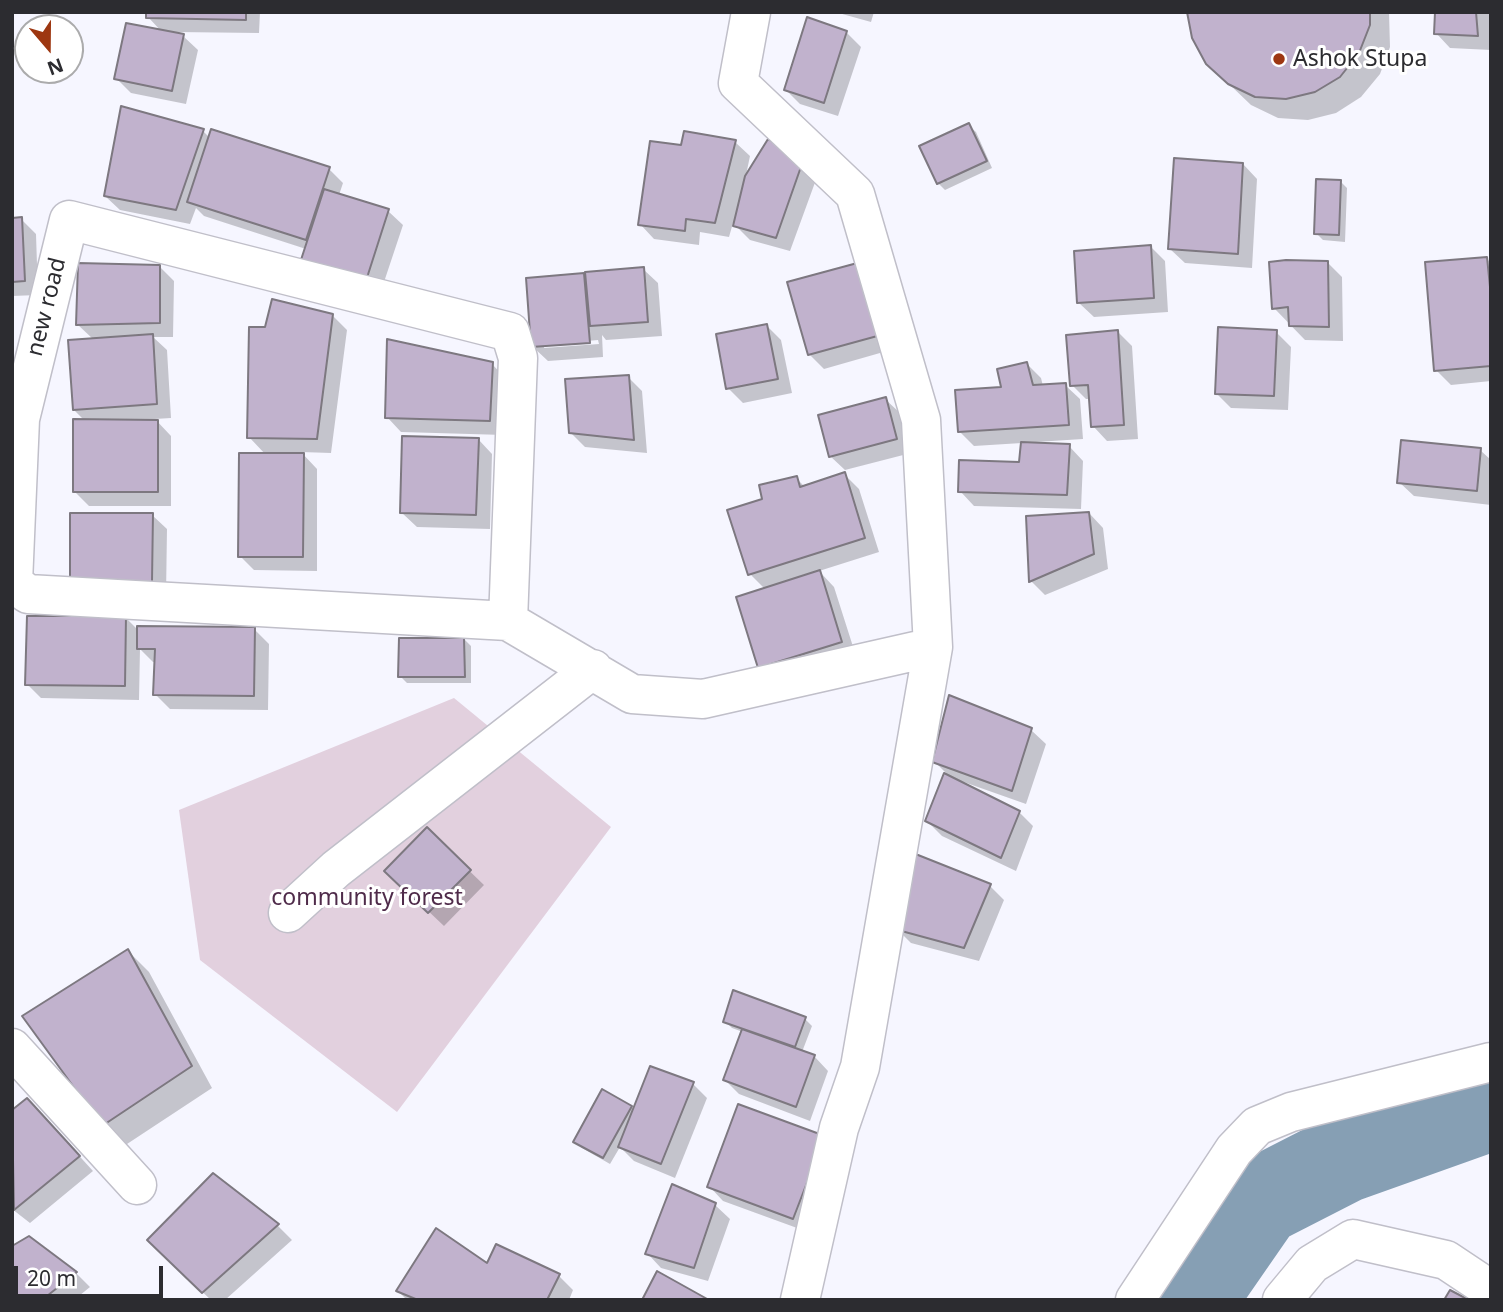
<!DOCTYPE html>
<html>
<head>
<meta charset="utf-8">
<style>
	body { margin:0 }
	#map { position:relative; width:1503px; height:1312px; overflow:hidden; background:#f6f6ff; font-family:"Noto Sans",sans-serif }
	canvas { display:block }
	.frame { position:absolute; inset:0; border:14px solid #2c2c30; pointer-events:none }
	.north { position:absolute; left:14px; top:14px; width:70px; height:70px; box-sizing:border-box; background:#fff; border:2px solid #ababac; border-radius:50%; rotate:160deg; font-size:19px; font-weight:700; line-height:28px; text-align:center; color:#2c2c30 }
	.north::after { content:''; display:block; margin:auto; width:24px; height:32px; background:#9d3711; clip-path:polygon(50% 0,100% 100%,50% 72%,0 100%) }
	.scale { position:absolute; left:14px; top:1266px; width:149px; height:32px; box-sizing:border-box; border:4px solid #2c2c30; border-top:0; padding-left:9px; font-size:21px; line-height:24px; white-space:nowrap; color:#2c2c30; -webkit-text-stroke:5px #fff; paint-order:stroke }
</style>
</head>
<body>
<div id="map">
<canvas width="1503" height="1312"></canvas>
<div class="frame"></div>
<div class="north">N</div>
<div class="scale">20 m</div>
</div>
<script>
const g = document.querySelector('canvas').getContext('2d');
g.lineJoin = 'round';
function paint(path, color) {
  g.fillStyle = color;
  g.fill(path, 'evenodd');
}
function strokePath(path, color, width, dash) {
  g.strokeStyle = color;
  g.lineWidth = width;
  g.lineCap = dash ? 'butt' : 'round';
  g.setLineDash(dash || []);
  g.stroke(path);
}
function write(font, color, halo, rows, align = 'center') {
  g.font = font + ' "Noto Sans",sans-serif';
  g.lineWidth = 6;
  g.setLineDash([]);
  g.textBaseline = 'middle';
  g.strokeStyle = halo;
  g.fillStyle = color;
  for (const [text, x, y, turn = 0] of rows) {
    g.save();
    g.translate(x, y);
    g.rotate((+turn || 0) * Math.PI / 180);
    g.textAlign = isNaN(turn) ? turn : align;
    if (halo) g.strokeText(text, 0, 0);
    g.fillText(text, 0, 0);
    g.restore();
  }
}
paint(new Path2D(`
	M454,698L611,827L397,1112L200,960L179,810Z`), '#e2d0de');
paint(new Path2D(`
	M148,12H260L259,33L175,32L174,34L183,36L198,50L186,104L131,93L116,78L162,32L148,17Z
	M835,12H874L871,22Z
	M1189,12H1389L1390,47L1380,74L1361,97L1336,113L1308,120L1278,118L1251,105L1207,63Z
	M1437,12H1491V50L1450,48L1436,33Z
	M846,32L861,47L838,116L800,104L786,90Z
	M969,126L976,132L992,168L945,190L938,183Z
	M203,131L210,138L329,169L343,183L339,195L388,211L403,225L378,300L306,249L204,216L196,208L190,224L120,210L105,196Z
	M768,141L817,177L790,251L750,240L733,223L729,237L700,232L699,245L654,239L640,224L683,147L735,142L750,156L745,180Z
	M1243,164L1257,179L1252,268L1185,263L1170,249Z
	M1340,181L1347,188L1345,242L1323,240L1316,233Z
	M21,219L36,234L38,295L12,296V220Z
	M1151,247L1165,261L1168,312L1094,317L1079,303Z
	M1486,258L1491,263V381L1451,385L1436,370Z
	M1328,263L1342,277L1343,341L1305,340L1274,308Z
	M160,267L174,281L173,337H153L167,350L171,418L155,419L171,436V506H89L74,491L85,421L74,410L94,340L77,324Z
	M643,269L658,283L662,336L606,340L602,335L603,357L548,361L533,347L528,279ZM598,340L599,344L544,348V345Z
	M875,278L894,349L824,369L809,354Z
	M332,315L347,330L331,453L301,452L317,469V571L254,570L240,556L266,455L249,437L266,329Z
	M767,326L781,340L792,393L743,403L728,388Z
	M1118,332L1132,346L1138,439L1107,441L1093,426L1091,399H1086L1072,385Z
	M1276,332L1291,347L1288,410L1231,408L1217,394Z
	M492,364L506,379L504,435L401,432L387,417Z
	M1027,364L1041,378L1043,386L1065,385L1080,399L1083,439L1036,442V445L1069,446L1083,461L1081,509L974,506L960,491L1021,464L1022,443L974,446L959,431Z
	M628,377L642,391L647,453L585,447L570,432Z
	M885,399L900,413L911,453L845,470L830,456Z
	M478,439L492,454L490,529L417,527L402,513Z
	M1480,450L1491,460V505L1414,496L1399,482Z
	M844,474L859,489L879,552L819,571L834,587L856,656L759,667L765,589L750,574L764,500L796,478L805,487Z
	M1089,513L1103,528L1108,569L1045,595L1031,581Z
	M152,515L167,529L166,596H86Z
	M126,618L139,631L254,629L269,644L268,710L170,709L155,694L156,662H153L140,649L139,700L41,698L27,684Z
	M464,639L471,646V683H407L400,676Z
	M1031,730L1046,744L1026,804L958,780L957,782L1019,812L1033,826L1016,871L942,836L927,821L946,773L934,761Z
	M427,830L484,885L444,926L386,871Z
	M990,886L1004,900L979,961L911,943L896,928Z
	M128,951L149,972L212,1088L124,1146L25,1017Z
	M805,1019L812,1026L802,1052L814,1056L828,1071L810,1121L739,1094L725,1080L743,1032L732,1028L725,1021Z
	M693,1084L707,1098L675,1178L634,1161L620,1147L610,1164L582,1148L575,1142L631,1107L635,1110Z
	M12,1113L41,1114L93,1171L30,1223L12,1209Z
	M824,1137L808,1232L723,1201L709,1186Z
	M213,1176L278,1226L292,1240L225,1300H211L163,1255Z
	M715,1205L730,1219L708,1281L661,1268L647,1253Z
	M29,1238L76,1273L90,1287L74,1300H12Z
	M487,1266L559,1276L573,1290L569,1300H407L398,1291Z`), '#0003');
strokePath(new Path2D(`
	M1191,1300L1259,1202L1345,1158L1491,1106`), '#869fb4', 89);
const building = new Path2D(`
	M146,12H246V20L146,18Z
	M1187,12H1370V25L1359,53L1340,77L1315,92L1286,99L1255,97L1228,84L1206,64L1192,38Z
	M1435,12H1476L1478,36L1434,34Z
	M807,17L847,31L824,103L784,90Z
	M126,23L184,34L172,91L114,79Z
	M121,106L204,129L176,210L104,196Z
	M969,123L987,161L937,184L919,146Z
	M211,129L330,167L306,240L187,202Z
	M684,131L736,140L715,223L686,219L685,231L638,225L650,141L681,145Z
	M768,139L803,161L776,238L733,226L745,176Z
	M1174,158L1243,163L1238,254L1168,249Z
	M1316,179L1341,180L1339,235L1314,234Z
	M324,189L389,209L364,287L299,266Z
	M22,217L25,281L12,282V218Z
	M1151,245L1154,298L1077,303L1074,251Z
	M1487,257L1491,297V366L1434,371L1425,262Z
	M1286,260L1328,261L1329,327L1289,326L1288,307L1272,309L1269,262Z
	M861,262L881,335L808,355L787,282Z
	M78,263L160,265V323L76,325Z
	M644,267L648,322L590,326L585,272Z
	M584,273L590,343L531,347L526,278Z
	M272,299L333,314L317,439L247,438L249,327H265Z
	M767,324L778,379L726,389L716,334Z
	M1218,327L1277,330L1274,396L1215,394Z
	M1118,330L1124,425L1091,427L1088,385L1070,386L1066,335Z
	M153,334L157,404L73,410L68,340Z
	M387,339L493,362L490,421L385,418Z
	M1027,362L1033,385L1066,383L1069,425L958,432L955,390L1001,387L997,369Z
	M629,375L634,440L569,433L565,379Z
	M886,397L897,439L829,457L818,415Z
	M73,419L158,420V492H73Z
	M402,436L479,438L476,515L400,513Z
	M1401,440L1481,448L1477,491L1397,483Z
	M1021,442L1070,444L1067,495L958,492L959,460L1019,462Z
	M239,453H304L303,557H238Z
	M845,472L865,538L748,575L727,510L762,499L759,485L797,476L800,487Z
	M1089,512L1094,554L1029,582L1026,516Z
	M70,513H153L152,582H70Z
	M820,570L842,642L758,668L736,597Z
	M27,616H126L125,686L25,685Z
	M137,626L255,627L254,696L153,695L155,649H137Z
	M399,638H464L465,677H398Z
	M949,695L1032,728L1012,791L932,762Z
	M944,773L1020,811L1001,858L925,821Z
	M427,827L471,870L428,913L384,871Z
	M913,853L991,884L964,948L894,929Z
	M128,949L192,1066L102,1126L22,1016Z
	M733,990L806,1017L795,1047L723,1022Z
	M742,1029L815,1055L796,1107L723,1080Z
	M650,1066L694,1082L661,1164L618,1147Z
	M602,1089L632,1106L603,1158L573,1142Z
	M27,1098L80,1156L14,1210L12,1110Z
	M738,1104L825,1136L793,1219L707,1187Z
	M213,1173L279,1224L202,1293L147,1240Z
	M672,1184L716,1203L694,1268L645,1254Z
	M436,1228L487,1263L496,1244L560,1274L547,1300H418L396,1291Z
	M29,1236L77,1272L42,1300H12V1246Z
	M657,1271L709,1300H642Z
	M1450,1290L1469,1300H1444Z`);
paint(building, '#c1b2cd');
strokePath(building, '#7d7880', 2);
const minor = new Path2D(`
	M751,12L738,83L855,194L921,420L933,647L860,1067L839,1128L800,1300
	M508,621L518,358L510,332L69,220L20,419L13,583L28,594L508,621L632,694L703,699L933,647
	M288,913L336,869L593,669
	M12,1048L137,1185
	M1135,1300L1234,1150L1257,1126L1291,1112L1491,1062
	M1282,1300L1312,1264L1353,1239L1446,1260L1491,1290`);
strokePath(minor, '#c0bfc9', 41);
strokePath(minor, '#fff', 38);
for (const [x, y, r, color] of [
	[1279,59,7,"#9d3711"]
]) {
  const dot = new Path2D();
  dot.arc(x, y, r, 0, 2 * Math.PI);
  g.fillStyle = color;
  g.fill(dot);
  strokePath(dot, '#fff', 2.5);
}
write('23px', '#2c2c30', '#fff', [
	["Ashok Stupa",1293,59]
], 'left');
write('23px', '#2c2c30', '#fff', [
	["new road",47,307,-76]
]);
write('23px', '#4f2b4a', '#fff', [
	["community forest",367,898]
]);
</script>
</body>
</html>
